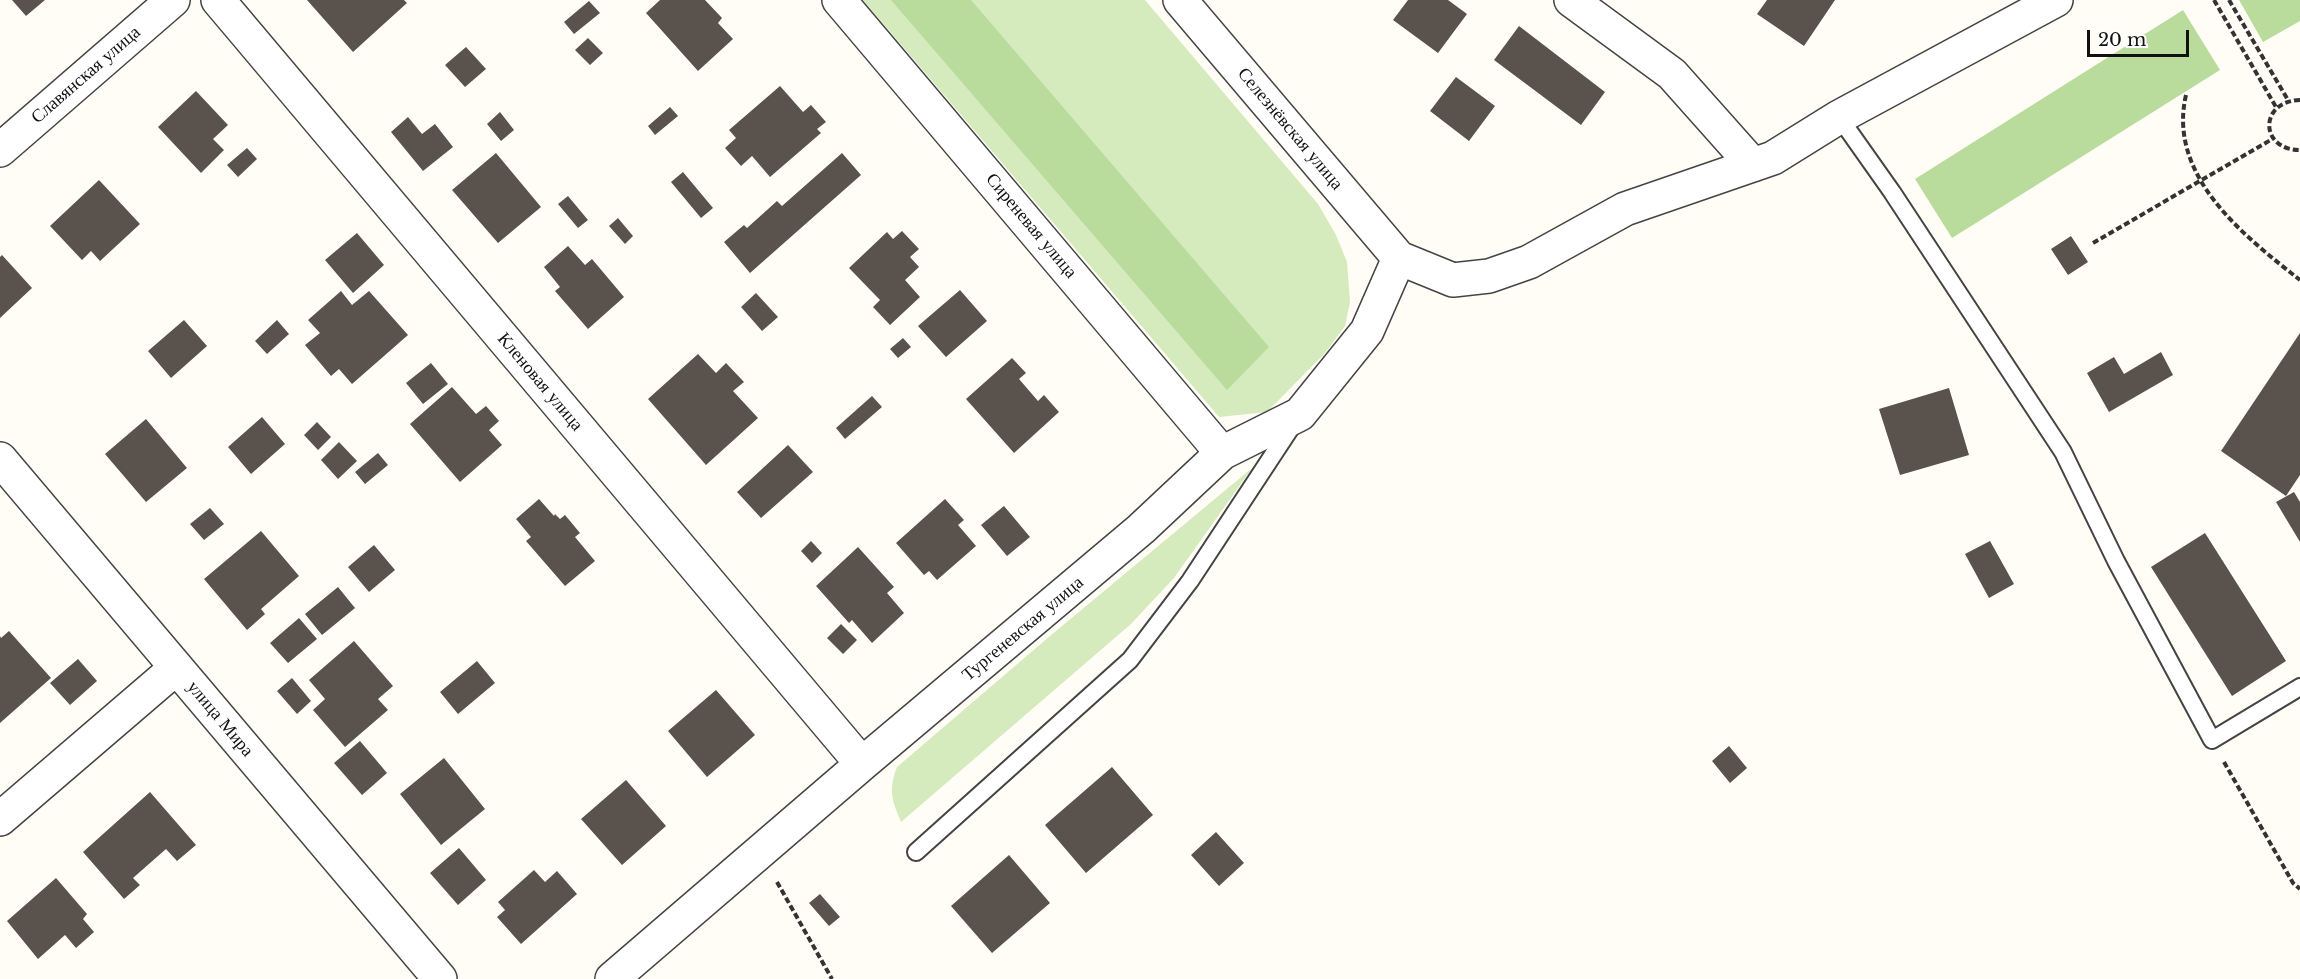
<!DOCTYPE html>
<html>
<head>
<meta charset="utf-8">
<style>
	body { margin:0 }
	#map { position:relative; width:2300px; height:979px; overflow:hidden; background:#fffdf5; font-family:"Libre Baskerville",serif }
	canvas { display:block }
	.scale { position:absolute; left:2087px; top:30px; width:102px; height:27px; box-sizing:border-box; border:3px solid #111; border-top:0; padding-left:8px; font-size:18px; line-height:21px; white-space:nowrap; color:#111; -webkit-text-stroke:4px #fff; paint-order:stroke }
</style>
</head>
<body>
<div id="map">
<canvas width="2300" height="979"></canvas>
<div class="scale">20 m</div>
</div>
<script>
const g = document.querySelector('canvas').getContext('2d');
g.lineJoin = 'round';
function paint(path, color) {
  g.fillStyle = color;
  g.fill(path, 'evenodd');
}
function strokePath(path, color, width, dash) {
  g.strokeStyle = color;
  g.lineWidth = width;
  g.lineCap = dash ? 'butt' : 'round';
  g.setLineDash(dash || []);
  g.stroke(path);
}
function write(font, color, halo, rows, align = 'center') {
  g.font = font + ' "Libre Baskerville",serif';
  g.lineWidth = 6;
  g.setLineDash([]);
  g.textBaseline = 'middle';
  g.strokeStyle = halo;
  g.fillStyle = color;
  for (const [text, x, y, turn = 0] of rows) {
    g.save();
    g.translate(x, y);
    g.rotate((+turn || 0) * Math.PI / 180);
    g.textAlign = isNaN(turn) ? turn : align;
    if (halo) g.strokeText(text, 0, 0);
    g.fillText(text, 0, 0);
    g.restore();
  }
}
paint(new Path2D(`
	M863,0H1145L1318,204L1336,235L1347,262L1350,302L1345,326L1325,353L1267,412L1219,417Z
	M1252,468L1174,578L1131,624L901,822C892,800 888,791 897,767L1050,636Z`), '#d5ebbd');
paint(new Path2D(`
	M891,0H971L1269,347L1227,390Z
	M2239,0H2300V21L2263,42Z
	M2183,10L2220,70L1952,238L1915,179Z`), '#b9dc9c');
paint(new Path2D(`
	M12,0H45L26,16Z
	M307,0H404L407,3L353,52Z
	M660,0H705L722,18L718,23L733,39L698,71L646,13Z
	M1408,0H1448L1467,14L1438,53L1393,20Z
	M1767,0H1835L1804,46L1757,14Z
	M589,1L600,13L574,34L564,22Z
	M1519,26L1605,92L1581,125L1494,60Z
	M588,38L603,53L590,65L575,50Z
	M466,47L486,69L465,87L445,65Z
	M1456,77L1495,106L1469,141L1430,111Z
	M780,86L803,112L811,105L826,122L817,129L821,133L770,177L752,156L741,166L725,148L736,138L729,130Z
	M196,91L228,125L213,139L224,150L201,173L158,127Z
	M670,107L678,116L655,135L648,126Z
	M500,112L514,130L501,141L487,124Z
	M408,117L422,134L435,124L453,147L423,171L391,132Z
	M247,148L257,159L238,177L227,165Z
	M496,153L541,207L498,243L452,190Z
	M842,153L861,175L750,273L724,242L744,225L747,228L777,201L782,206Z
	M683,172L713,208L701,218L671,182Z
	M99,180L140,224L100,261L91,251L82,260L50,226Z
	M568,196L588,220L578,228L558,204Z
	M618,218L633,236L625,244L609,226Z
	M902,231L919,249L910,257L919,267L905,280L920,297L890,325L873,307L880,300L849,268L887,232L893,239Z
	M357,233L384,265L353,293L325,260Z
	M2071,236L2088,262L2068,275L2051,249Z
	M568,246L585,265L592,259L624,297L588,329L555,291L560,287L544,267Z
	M2,255L32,288L0,318V257Z
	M960,290L987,321L946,357L918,326Z
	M341,291L352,305L369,291L408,335L352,384L339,369L331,376L305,345L320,333L308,320Z
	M756,293L778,317L762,331L741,307Z
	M184,320L207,346L171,378L148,351Z
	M277,320L289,334L267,354L255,341Z
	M2300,333V475L2286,496L2221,451Z
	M903,338L911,347L898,358L890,349Z
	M2161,352L2173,375L2109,412L2087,373L2114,357L2124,374Z
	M698,354L716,373L726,363L744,382L733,391L758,418L706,465L648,399Z
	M1012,358L1026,373L1019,379L1038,401L1044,395L1059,412L1014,453L966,399Z
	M431,363L448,384L423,404L406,383Z
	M452,387L476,414L486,406L499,421L489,430L502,445L460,482L410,424Z
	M1949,388L1969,455L1900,475L1879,409Z
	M872,396L882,407L845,439L836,428Z
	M262,417L285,444L251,474L228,447Z
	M146,419L187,468L146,502L105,454Z
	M317,422L331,437L318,450L304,435Z
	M339,442L357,461L338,479L321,460Z
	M788,445L813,472L761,518L737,492Z
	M378,453L388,465L365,484L355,472Z
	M2294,492L2300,502V542L2276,502Z
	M539,499L554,516L555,514L560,519L565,515L580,533L575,537L595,561L565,586L526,541L531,537L516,519Z
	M945,499L964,520L958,525L976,546L937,580L929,571L924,575L896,543Z
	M1004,506L1030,537L1007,556L981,525Z
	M210,508L224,524L204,540L190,524Z
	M261,531L299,576L261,609L265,614L247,630L204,579Z
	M2205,533L2286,661L2232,696L2151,567Z
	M811,541L822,553L812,563L801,551Z
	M1990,541L2014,584L1989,598L1965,554Z
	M374,545L395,570L369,592L348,567Z
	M858,547L894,587L887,593L904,613L872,643L852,620L849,623L816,586Z
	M338,587L355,608L322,635L305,614Z
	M299,618L317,639L288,663L270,643Z
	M841,624L857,640L843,654L827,638Z
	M9,631L51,678L0,723V636L1,638Z
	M354,641L393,686L378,699L388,710L345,747L313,710L325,699L309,680Z
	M78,659L97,681L70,705L50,683Z
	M477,661L495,683L458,714L440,692Z
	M292,678L311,701L297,714L277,691Z
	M716,690L755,735L707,777L668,731Z
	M360,741L387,773L362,795L334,763Z
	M1729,746L1747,768L1730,783L1712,761Z
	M444,758L485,809L441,845L400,794Z
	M1112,767L1153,815L1086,873L1045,825Z
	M626,780L666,826L622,865L581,819Z
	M150,792L196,845L177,861L166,849L133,878L140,885L124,899L83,852Z
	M1216,832L1244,863L1219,886L1191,855Z
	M459,848L486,880L458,905L430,873Z
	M1009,855L1050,903L992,953L951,906Z
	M534,870L545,882L557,871L577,894L521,944L497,917L505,910L498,902Z
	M56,878L87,914L83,919L94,932L76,948L65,935L38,959L7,921Z
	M820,894L840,917L829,926L809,903Z`), '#5a524d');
const service = new Path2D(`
	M1839,117L1892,192L2063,452L2116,561L2212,740L2300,687
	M916,852L1130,660L1190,581L1294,423`);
const minor = new Path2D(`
	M218,0L862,764
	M839,0L1222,453
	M1180,0L1399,258L1453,280L1489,276L1529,262L1625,209L1773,158L1839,117L2056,0
	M1571,0L1672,74L1753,165
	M0,150L173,0
	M0,459L440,979
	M0,819L176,668
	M612,979L862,764L1141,529L1222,453L1300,414L1367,331L1399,258`);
strokePath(service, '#444', 20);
strokePath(minor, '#444', 36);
strokePath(new Path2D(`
	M2214,0L2276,107
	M2229,0L2288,100
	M2186,95C2167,176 2244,236 2300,280
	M2300,100C2259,101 2259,150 2300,150
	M2093,243L2274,138
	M2224,762L2293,883L2300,889
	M777,882L832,979`), '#333', 4, [6, 3]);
strokePath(service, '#fff', 16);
strokePath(minor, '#fff', 33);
write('18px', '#111', '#fff', [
	["Славянская улица",86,75,-41],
	["Селезнёвская улица",1290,129,50],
	["Сиреневая улица",1031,226,50],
	["Кленовая улица",540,382,50],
	["Тургеневская улица",1023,629,-40],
	["улица Мира",220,719,50]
]);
</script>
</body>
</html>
